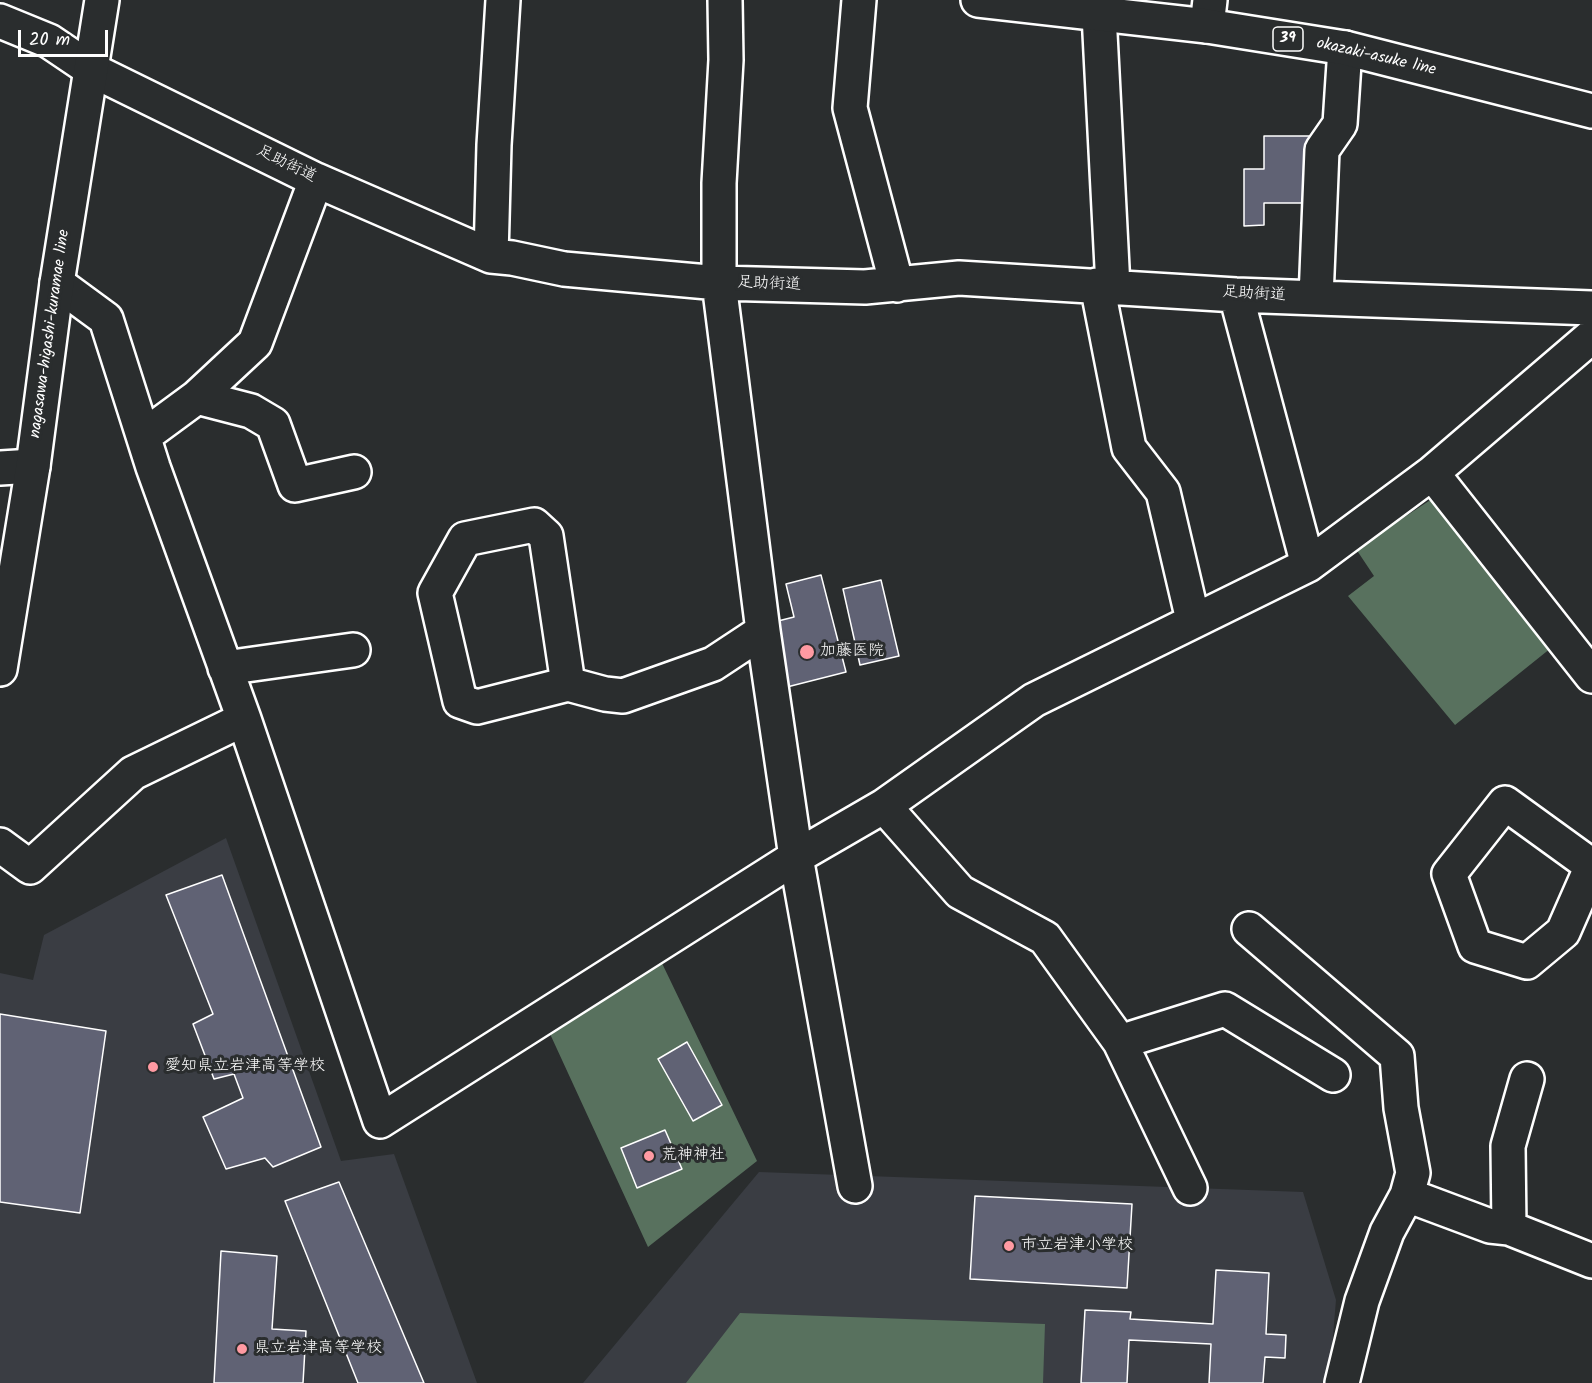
<!DOCTYPE html>
<html>
<head>
<meta charset="utf-8">
<style>
	body { margin:0 }
	#map { position:relative; width:1592px; height:1383px; overflow:hidden; background:#2a2d2e; font-family:Kalam,sans-serif }
	canvas { display:block }
	.scale { position:absolute; left:18px; top:30px; width:90px; height:27px; box-sizing:border-box; border:3px solid #fff; border-top:0; padding-left:8px; font-size:18px; line-height:21px; white-space:nowrap; color:#fff; -webkit-text-stroke:4px #2a2d2e; paint-order:stroke }
</style>
</head>
<body>
<div id="map">
<canvas width="1592" height="1383"></canvas>
<div class="scale">20 m</div>
</div>
<script>
const g = document.querySelector('canvas').getContext('2d');
g.lineJoin = 'round';
function paint(path, color) {
  g.fillStyle = color;
  g.fill(path, 'evenodd');
}
function strokePath(path, color, width, dash) {
  g.strokeStyle = color;
  g.lineWidth = width;
  g.lineCap = dash ? 'butt' : 'round';
  g.setLineDash(dash || []);
  g.stroke(path);
}
function write(font, color, halo, rows, align = 'center') {
  g.font = font + ' Kalam,"Klee One",sans-serif';
  g.lineWidth = 6;
  g.setLineDash([]);
  g.textBaseline = 'middle';
  g.strokeStyle = halo;
  g.fillStyle = color;
  for (const [text, x, y, turn = 0] of rows) {
    g.save();
    g.translate(x, y);
    g.rotate((+turn || 0) * Math.PI / 180);
    g.textAlign = isNaN(turn) ? turn : align;
    if (halo) g.strokeText(text, 0, 0);
    g.fillText(text, 0, 0);
    g.restore();
  }
}
paint(new Path2D(`
	M226,838L341,1161L394,1154L477,1383H0V973L33,980L44,935Z
	M759,1172L1303,1192L1336,1300L1329,1383H583Z`), '#3a3d43');
paint(new Path2D(`
	M1441,493L1551,648L1455,725L1348,596L1374,576L1356,549Z
	M659,957L757,1161L648,1247L545,1023Z
	M740,1313L1045,1324L1043,1383H686Z`), '#58715e');
const building = new Path2D(`
	M1264,136H1311L1310,203H1264V225L1244,226V169H1264Z
	M821,575L846,672L787,687L770,623L794,617L786,584Z
	M881,580L899,656L860,665L843,589Z
	M222,875L321,1147L273,1167L265,1158L226,1169L203,1117L243,1098L234,1074L214,1079L193,1024L213,1014L166,895Z
	M0,1014L106,1031L80,1213L0,1202Z
	M687,1042L722,1105L693,1121L658,1059Z
	M665,1130L682,1169L637,1188L621,1148Z
	M339,1182L424,1383H358L285,1201Z
	M975,1196L1132,1204L1127,1288L970,1279Z
	M221,1251L277,1256L272,1329L306,1331L303,1383H214Z
	M1216,1270L1269,1273L1266,1334L1286,1335L1285,1358L1265,1357L1263,1383H1209L1211,1344L1129,1340L1127,1383H1081L1085,1310L1131,1312L1130,1319L1213,1324Z`);
paint(building, '#606274');
strokePath(building, '#fff', 1.5);
const minor = new Path2D(`
	M725,0L726,60L719,183V283L763,631L796,857L855,1186
	M859,0L850,108L897,285
	M1099,14L1113,287
	M0,21L49,41L92,70L316,180L491,256L512,258L564,269L719,283L865,287L959,278L1236,295L1592,308
	M1207,26L1210,0
	M491,256L494,145L503,0
	M57,283L106,319L153,467L244,719L380,1121L796,857L884,806L1034,700L1308,565L1432,473L1592,336
	M1097,285L1129,448L1163,492L1193,620
	M1236,295L1308,565
	M1316,298L1322,150L1340,124L1345,48
	M197,397L251,411L273,424L295,485L354,472
	M144,436L197,397L255,343L316,180
	M0,468L33,466
	M1432,473L1592,676
	M225,668L353,650
	M568,684L546,536L534,525L465,539L435,593L460,701L477,707L568,684L605,694L623,696L713,664L763,631
	M884,806L960,892L1045,938L1120,1042
	M0,845L30,867L133,773L244,719
	M1592,866L1505,803L1449,874L1475,946L1527,962L1563,932L1592,866V865
	M1249,929L1397,1056L1401,1108L1413,1173L1407,1195L1490,1226L1509,1228L1592,1261
	M1190,1188L1120,1042L1225,1009L1333,1075
	M1509,1228L1508,1146L1527,1079
	M1342,1383L1362,1301L1387,1232L1407,1195`);
const major = new Path2D(`
	M978,0L1207,26L1345,48L1592,111
	M0,669L33,466L57,283L102,0`);
strokePath(minor, '#fff', 38);
strokePath(major, '#fff', 38);
strokePath(minor, '#2a2d2e', 33);
strokePath(major, '#2a2d2e', 33);
for (const [x, y, r, color] of [
	[807,652,8,"#ff9aa2"],
	[153,1067,6,"#ff9aa2"],
	[649,1156,6,"#ff9aa2"],
	[1009,1246,6,"#ff9aa2"],
	[242,1349,6,"#ff9aa2"]
]) {
  const dot = new Path2D();
  dot.arc(x, y, r, 0, 2 * Math.PI);
  g.fillStyle = color;
  g.fill(dot);
  strokePath(dot, '#2a2d2e', 2);
}
for (const [x, y, w] of [
	[1288,39,30]
]) {
  const box = new Path2D();
  box.roundRect(x - w / 2, y - 12, w, 24, 4.5);
  g.fillStyle = '#2a2d2e';
  g.fill(box);
  strokePath(box, '#fff', 1.5);
}
write('bold 15px', '#fff', null, [
	["39",1288,39]
]);
write('16px', '#fff', '#2a2d2e', [
	["okazaki-asuke line",1376,58,13],
	["足助街道",286,165,26],
	["足助街道",769,285,2],
	["足助街道",1254,295,3],
	["nagasawa-higashi-kuramae line",51,334,-82]
]);
write('16px', '#fff', '#2a2d2e', [
	["加藤医院",820,652],
	["愛知県立岩津高等学校",165,1067],
	["荒神神社",661,1156],
	["市立岩津小学校",1021,1246],
	["県立岩津高等学校",254,1349]
], 'left');
</script>
</body>
</html>
